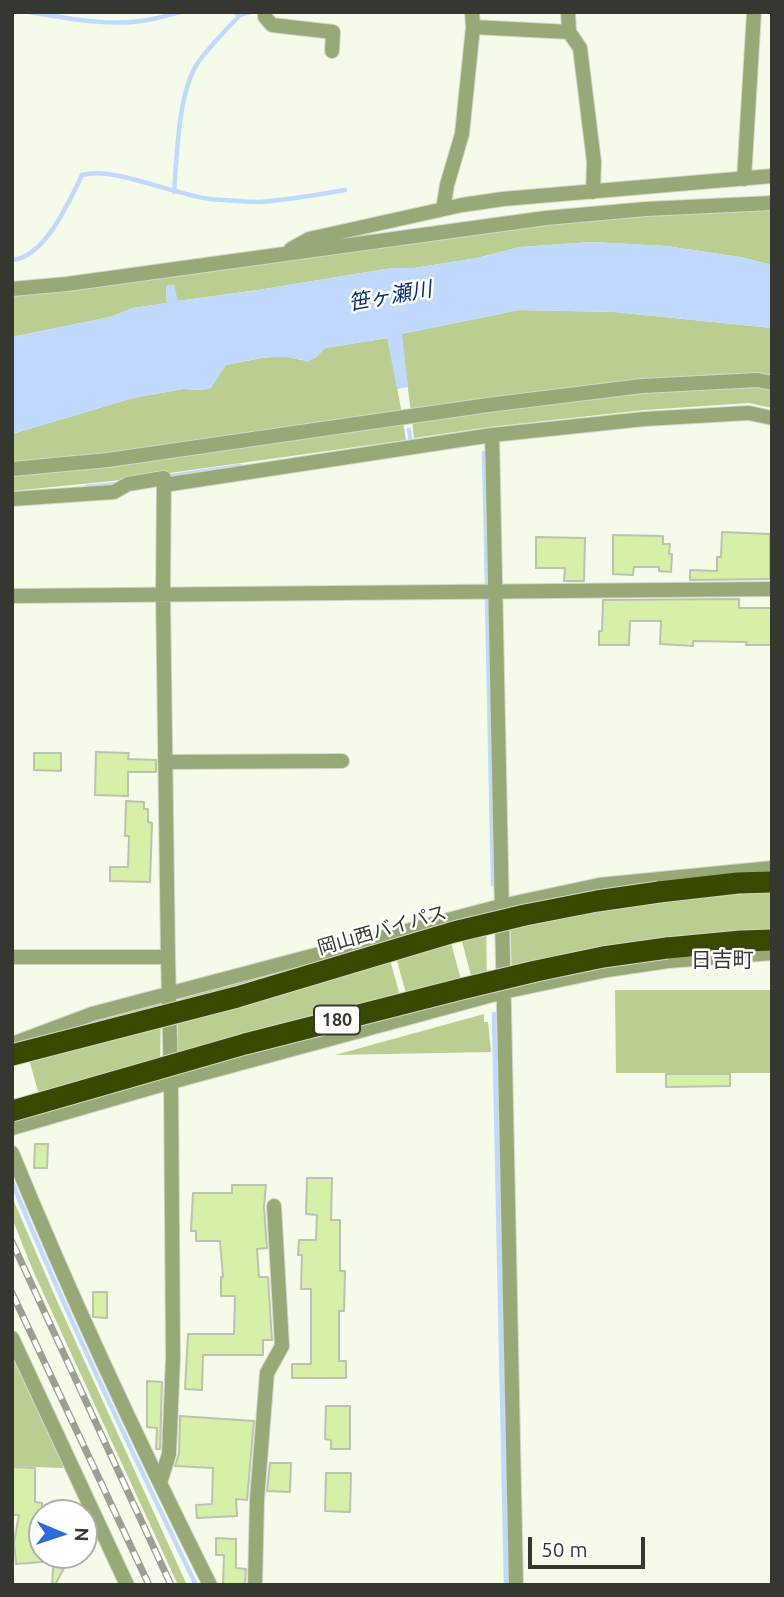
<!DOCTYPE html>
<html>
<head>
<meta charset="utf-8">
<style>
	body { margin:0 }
	#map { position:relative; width:784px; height:1597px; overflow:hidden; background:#f5fbe9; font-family:Ubuntu,sans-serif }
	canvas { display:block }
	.frame { position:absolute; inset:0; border:14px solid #353831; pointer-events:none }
	.north { position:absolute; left:28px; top:1499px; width:70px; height:70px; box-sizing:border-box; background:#fff; border:2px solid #aeafad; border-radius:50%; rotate:92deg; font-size:19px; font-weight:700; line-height:28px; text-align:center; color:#353831 }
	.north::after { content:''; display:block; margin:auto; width:24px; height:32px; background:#2c6bd8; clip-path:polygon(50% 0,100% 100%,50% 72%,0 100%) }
	.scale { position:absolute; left:528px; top:1537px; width:117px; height:32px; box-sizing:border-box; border:4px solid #353831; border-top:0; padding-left:9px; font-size:21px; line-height:24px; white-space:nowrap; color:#353831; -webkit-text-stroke:5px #fff; paint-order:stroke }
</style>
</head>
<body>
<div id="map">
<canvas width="784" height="1597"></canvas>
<div class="frame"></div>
<div class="north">N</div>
<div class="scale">50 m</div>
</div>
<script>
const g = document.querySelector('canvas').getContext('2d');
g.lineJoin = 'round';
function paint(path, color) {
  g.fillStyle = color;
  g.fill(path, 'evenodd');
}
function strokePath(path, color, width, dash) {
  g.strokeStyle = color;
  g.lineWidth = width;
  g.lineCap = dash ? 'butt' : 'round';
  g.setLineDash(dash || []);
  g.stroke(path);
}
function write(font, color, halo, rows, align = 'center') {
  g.font = font + ' Ubuntu,"Noto Sans JP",sans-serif';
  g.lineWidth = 5;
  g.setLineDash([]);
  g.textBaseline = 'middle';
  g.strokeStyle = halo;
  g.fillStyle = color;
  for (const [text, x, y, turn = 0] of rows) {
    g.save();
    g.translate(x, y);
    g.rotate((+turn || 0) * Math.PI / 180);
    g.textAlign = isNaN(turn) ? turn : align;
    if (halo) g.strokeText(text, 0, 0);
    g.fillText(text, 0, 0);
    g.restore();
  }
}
paint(new Path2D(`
	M772,207V265L740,257L666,246L592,242L520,247L477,258L414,268H392L258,290L177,301L174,285L166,286L167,303L133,308L110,317L12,337V293L546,222Z
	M519,310L615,312L772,328V379L411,413L401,334Z
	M388,338L402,414L108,456L12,465V434L133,398L183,389L205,390L226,365L261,358L284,356L301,360L315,358L325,348Z
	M772,387V408L749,403L644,410L489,427L414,438L412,420L643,389Z
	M403,422L406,440L112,481L12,491V473Z
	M772,892V931L512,983L510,911Z
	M486,914L487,988L475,991L457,922Z
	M446,924L465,995L285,1046L191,1071L181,1067L178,1058V1004L180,1000L187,994ZM391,939L410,1008L404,1010L385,942Z
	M615,990H772V1073H616Z
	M159,1002L161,1005L160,1073L44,1112L24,1042L87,1022Z
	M484,1014V1022H488L491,1052L335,1055Z
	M12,1197L57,1301L187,1585H178L34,1273L12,1218Z
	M12,1357L64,1468L12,1466Z`), '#b9ce90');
paint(new Path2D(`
	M592,242L666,246L740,257L772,265V328L615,312L519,310L402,334L408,387L397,389L387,338L325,348L315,358L307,362C281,351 252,360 226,365L211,388L205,390L183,389L133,398L12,434V337L110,317L133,308L167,303L166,286L174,285L178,301L258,290L392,268H414L477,258L520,247Z`), '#c1d8ff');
strokePath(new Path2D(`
	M29,12C67,18 109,27 148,20C159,18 169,15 180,12
	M234,12L240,15L250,12
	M174,192C177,156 178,94 197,64C207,49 227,29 240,15
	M12,260C45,257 69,202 82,175C113,166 174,195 210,199C225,200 243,202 259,202C288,200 317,195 345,190
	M409,430L411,443H413
	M484,453L487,583
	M165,477L240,466
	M86,487L119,484
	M487,599L493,884
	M494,1014L506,1585
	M12,1182C68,1318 132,1452 196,1585`), '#c1d8ff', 4.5);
const building = new Path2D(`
	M722,532L770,534V579L690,580V570L717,571V557H721Z
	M613,535L663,536V544H670L669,554H672L671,572L659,571V567H634L633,575L613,574Z
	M536,537L585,538L584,581H564L565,568H536Z
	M739,599V608H771V645H746L747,642L693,641V646L660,644L661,621H630L629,645H599V631H602L603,600Z
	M96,752L129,753L128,759L156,760V772H128V796L95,795Z
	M34,753H61V771L34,770Z
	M126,801L144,802V809H148V822L152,823L150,882L110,881V867H128L129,836H125Z
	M666,1074H730V1086L666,1087Z
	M35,1144H48L47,1168H34Z
	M307,1178H332L331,1220H340V1271H345L344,1311H339V1361H346V1378H292V1364H311V1289H301L302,1255H298L299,1240H316L317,1215L306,1214Z
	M232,1185H266L264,1207L267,1248L257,1249L259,1277H268L272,1340H263V1355H203L202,1390L185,1389L188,1334H234L235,1296H221V1277H223L220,1241H196V1231H191L193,1193H232Z
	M93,1292H107V1318L93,1317Z
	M147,1381L162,1382L160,1449H156L157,1428L147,1427Z
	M326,1406H350V1449H331V1440L325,1439Z
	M180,1416L254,1421L247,1500L236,1499L237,1516L197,1518L196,1505L212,1504L213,1468L175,1466L179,1454Z
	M270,1463H291L290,1492L267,1491Z
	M12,1467L35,1468V1502L42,1503V1562L16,1564L14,1542L19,1515H12Z
	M326,1473H351L350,1512L325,1511Z
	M216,1538L236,1539V1568L246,1569L245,1585H223L224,1555H216Z
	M54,1555H68L65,1566L55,1585H52Z`);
paint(building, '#d7f0a7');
strokePath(building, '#bbc2b0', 2);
const street = new Path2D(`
	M265,12V17L272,25L333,32L332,51
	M568,12L569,32
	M473,27L569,32L580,48L594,162L593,192
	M744,179L754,12
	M443,209L447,185L462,134L473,27L472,12
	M291,249L309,239L462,205L503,199L772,176
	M12,289L67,284L546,218L646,209L772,203
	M492,435L516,1585
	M12,469L108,460L488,405L642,386L758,380L772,383
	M164,485L492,435L644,419L749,413L772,418
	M12,499L114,492L128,484L164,478L163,594L168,957L171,1082L173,1357L169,1454L160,1483
	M12,596L772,589
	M165,762L342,761
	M12,957H168
	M12,1044L92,1014L501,906L599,885L772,868
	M12,1128L171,1082L503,992L607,970L668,961L772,953
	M12,1153C72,1300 139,1443 210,1585
	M12,1338L127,1585
	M255,1585L257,1499L267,1373L282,1346L274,1206`);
const highway = new Path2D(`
	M659,892L738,883L772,882
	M667,948L741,941L772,940`);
strokePath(street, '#d2d8c8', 16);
strokePath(highway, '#d2d8c8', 23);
strokePath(street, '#98a978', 14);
strokePath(highway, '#384a00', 21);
const rail = new Path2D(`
	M12,1242L171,1585
	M12,1293L149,1585`);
strokePath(rail, '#9ca093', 7);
strokePath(rail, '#fff', 4.5, [13]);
const highwayBridge = new Path2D(`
	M12,1055L237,997L454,932L525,915L597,901L659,892
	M12,1111L245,1044L461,989L536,971L603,957L667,948`);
strokePath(highwayBridge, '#d2d8c8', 23, []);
strokePath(highwayBridge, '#384a00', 21);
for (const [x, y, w] of [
	[337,1020,46]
]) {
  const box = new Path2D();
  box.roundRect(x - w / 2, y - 14.5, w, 29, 5);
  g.fillStyle = '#fff';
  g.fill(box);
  strokePath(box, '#353831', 2);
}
write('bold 18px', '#353831', null, [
	["180",337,1020]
]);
write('19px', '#353831', '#fff', [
	["岡山西バイパス",382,930,-16]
]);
write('italic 21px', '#042d72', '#fff', [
	["笹ヶ瀬川",390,296,-10]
]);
write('21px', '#353831', '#fff', [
	["日吉町",722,960]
]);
</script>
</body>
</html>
